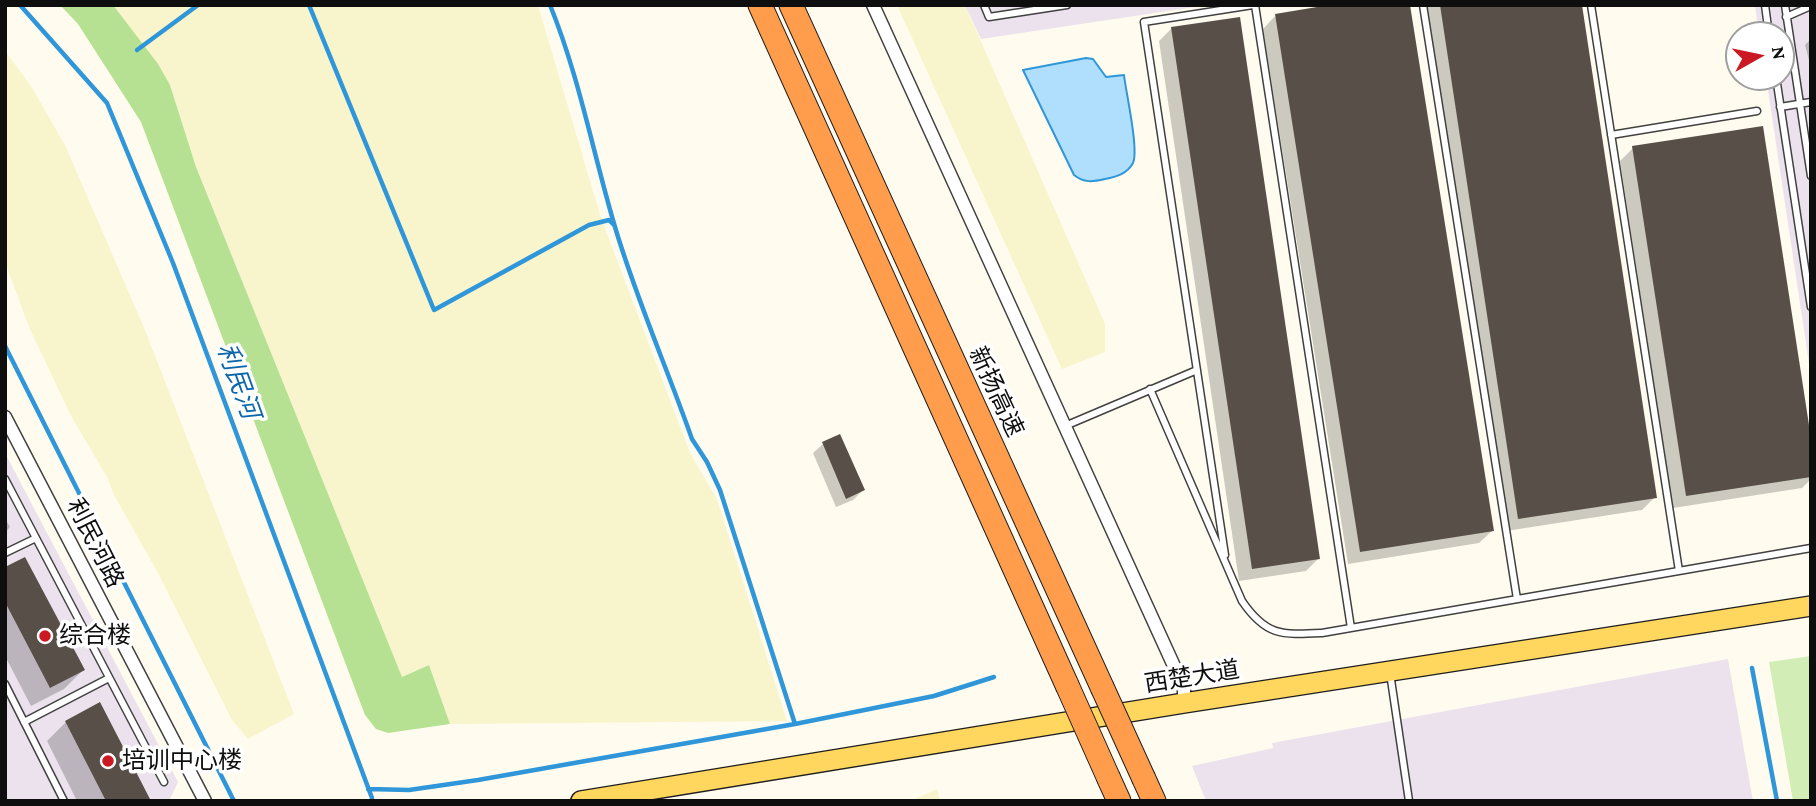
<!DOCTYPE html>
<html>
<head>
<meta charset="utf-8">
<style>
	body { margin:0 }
	#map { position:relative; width:1816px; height:806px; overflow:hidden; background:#fffcef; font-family:"Crimson Pro",serif }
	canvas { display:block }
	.frame { position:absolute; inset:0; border:7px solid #0e0e0e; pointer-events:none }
	.north { position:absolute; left:1725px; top:21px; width:70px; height:70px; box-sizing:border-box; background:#fff; border:2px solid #9f9f9f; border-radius:50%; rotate:81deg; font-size:19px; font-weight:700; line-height:28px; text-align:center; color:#0e0e0e }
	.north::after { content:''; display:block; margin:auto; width:24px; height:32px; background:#cb1923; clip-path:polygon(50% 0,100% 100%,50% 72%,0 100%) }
</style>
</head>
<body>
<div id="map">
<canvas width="1816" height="806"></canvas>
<div class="frame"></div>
<div class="north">N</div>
</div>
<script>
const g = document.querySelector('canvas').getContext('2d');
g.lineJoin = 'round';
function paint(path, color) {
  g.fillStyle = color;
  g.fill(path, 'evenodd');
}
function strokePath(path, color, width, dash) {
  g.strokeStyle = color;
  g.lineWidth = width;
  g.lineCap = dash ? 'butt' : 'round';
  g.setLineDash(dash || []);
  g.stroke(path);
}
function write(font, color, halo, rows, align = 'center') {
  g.font = font + ' "Crimson Pro","Noto Sans SC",serif';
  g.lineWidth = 7;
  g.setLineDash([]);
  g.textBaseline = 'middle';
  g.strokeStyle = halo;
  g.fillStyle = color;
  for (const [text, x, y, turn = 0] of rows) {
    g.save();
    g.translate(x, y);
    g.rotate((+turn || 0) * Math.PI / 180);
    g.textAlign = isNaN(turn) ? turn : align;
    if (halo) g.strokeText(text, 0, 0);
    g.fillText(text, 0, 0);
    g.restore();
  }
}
paint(new Path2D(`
	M965,5H1208L981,39Z
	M1755,5H1811V377L1766,77H1781V35H1759Z
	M5,453L178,782L169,801H5Z
	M1728,659L1753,801H1206L1192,766L1273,748L1272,743Z`), '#ece2ed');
paint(new Path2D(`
	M113,5H538L600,215L690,453L717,499L787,721L450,724L429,665L402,677L196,167L170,85Z
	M897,5H965L1105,324V352L1062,369Z
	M5,51L31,86L65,145L145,330L294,714L248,739L232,720L158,573L114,495L107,477L70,414L29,327L5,262Z
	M937,789L940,801H910Z`), '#f8f4cc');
paint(new Path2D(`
	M1811,656V801H1793L1769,662Z`), '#d2edb5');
paint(new Path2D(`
	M60,5H113L158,64L170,85L196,167L402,677L429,665L450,724L388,733L376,729L365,715L141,122L78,24Z`), '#b6e092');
const water = new Path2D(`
	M1086,58L1093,59L1106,77L1124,75C1126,93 1139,149 1133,163C1127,174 1116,177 1105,179C1092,182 1084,183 1074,175L1023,70Z`);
paint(water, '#afdffc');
strokePath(water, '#2f96d9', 2);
paint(new Path2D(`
	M1426,5H1580L1655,497L1642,510L1506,531Z
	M1275,16L1492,531L1479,543L1348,564L1263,29Z
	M1172,28L1319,558L1306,571L1239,581L1159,41Z
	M1811,39V68L1805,45Z
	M1633,148L1811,450V479L1802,488L1673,508L1620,161Z
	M840,436L863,490L853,500L836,507L813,453L823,444Z
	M5,518L10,527L5,533Z
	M5,569L83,670L64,689L31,706L5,656Z
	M66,722L149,801H77L47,741Z`), '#0003');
strokePath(new Path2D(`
	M20,5L107,103L173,263L372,798
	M309,5L434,310L589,225L609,220L614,225
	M550,5C579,76 593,153 615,227C636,298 667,368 692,439L707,462L720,490L795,724
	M137,50L198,5
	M5,346L234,801
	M1752,668L1777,801
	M368,789L409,790L478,780L795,724L934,696L994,677`), '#2f96d9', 4.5);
paint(new Path2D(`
	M1329,5H1410L1494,531L1360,552L1275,14Z
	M1440,5H1582L1657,498L1518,519Z
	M1240,17L1320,559L1252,569L1171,27Z
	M1763,126L1811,438V477L1686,496L1632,146Z
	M840,434L865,490L846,499L822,442Z
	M25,557L85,670L50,688L5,602V567Z
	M100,702L151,801H106L65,721Z`), '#584f49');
const lane = new Path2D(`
	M984,5L989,17L1067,5
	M1255,5L1351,628
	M1423,5L1517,599
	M1591,5L1679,571
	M1765,5L1769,35
	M1785,5L1811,176
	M1786,17L1811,6
	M1776,77L1811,307
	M1780,107L1811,102
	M1611,135L1757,111
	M1150,389L1242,601C1266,636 1281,635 1322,633L1811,548
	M1065,426L1197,370
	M5,479L164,782
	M5,553L36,538
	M1225,555L1144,22L1253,5
	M1390,673L1409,801
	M5,684L64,801
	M24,722L109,678`);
const street = new Path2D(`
	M873,5L1184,688V703
	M5,417L205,801`);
const primary = new Path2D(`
	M581,801L1184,703L1811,606`);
const highway = new Path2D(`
	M760,5L1067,685
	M791,5L1102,687
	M1109,779L1119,801
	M1144,779L1154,801`);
strokePath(lane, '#414141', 9);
strokePath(street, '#414141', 15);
strokePath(primary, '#1f1f1f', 22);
strokePath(highway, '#1f1f1f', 25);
strokePath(lane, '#fff', 6);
strokePath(street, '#fff', 12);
strokePath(primary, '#ffd75f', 19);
strokePath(highway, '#ff9d4d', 23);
const highwayBridge = new Path2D(`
	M1067,685L1109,779
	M1102,687L1144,779`);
strokePath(highwayBridge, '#1f1f1f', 25, []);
strokePath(highwayBridge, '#ff9d4d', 23);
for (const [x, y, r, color] of [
	[45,636,7,"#cb1923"],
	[108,761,7,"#cb1923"]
]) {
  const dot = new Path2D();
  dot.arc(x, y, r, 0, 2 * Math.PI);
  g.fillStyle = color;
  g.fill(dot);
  strokePath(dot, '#fff', 2.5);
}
write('24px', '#0e0e0e', '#fff', [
	["新扬高速",996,392,65],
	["利民河路",95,543,63],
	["西楚大道",1192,677,-9]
]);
write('24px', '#0e0e0e', '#fff', [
	["综合楼",59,636],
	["培训中心楼",122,761]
], 'left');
write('italic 26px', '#0c67ab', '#fff', [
	["利民河",238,381,70]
]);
</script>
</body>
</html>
